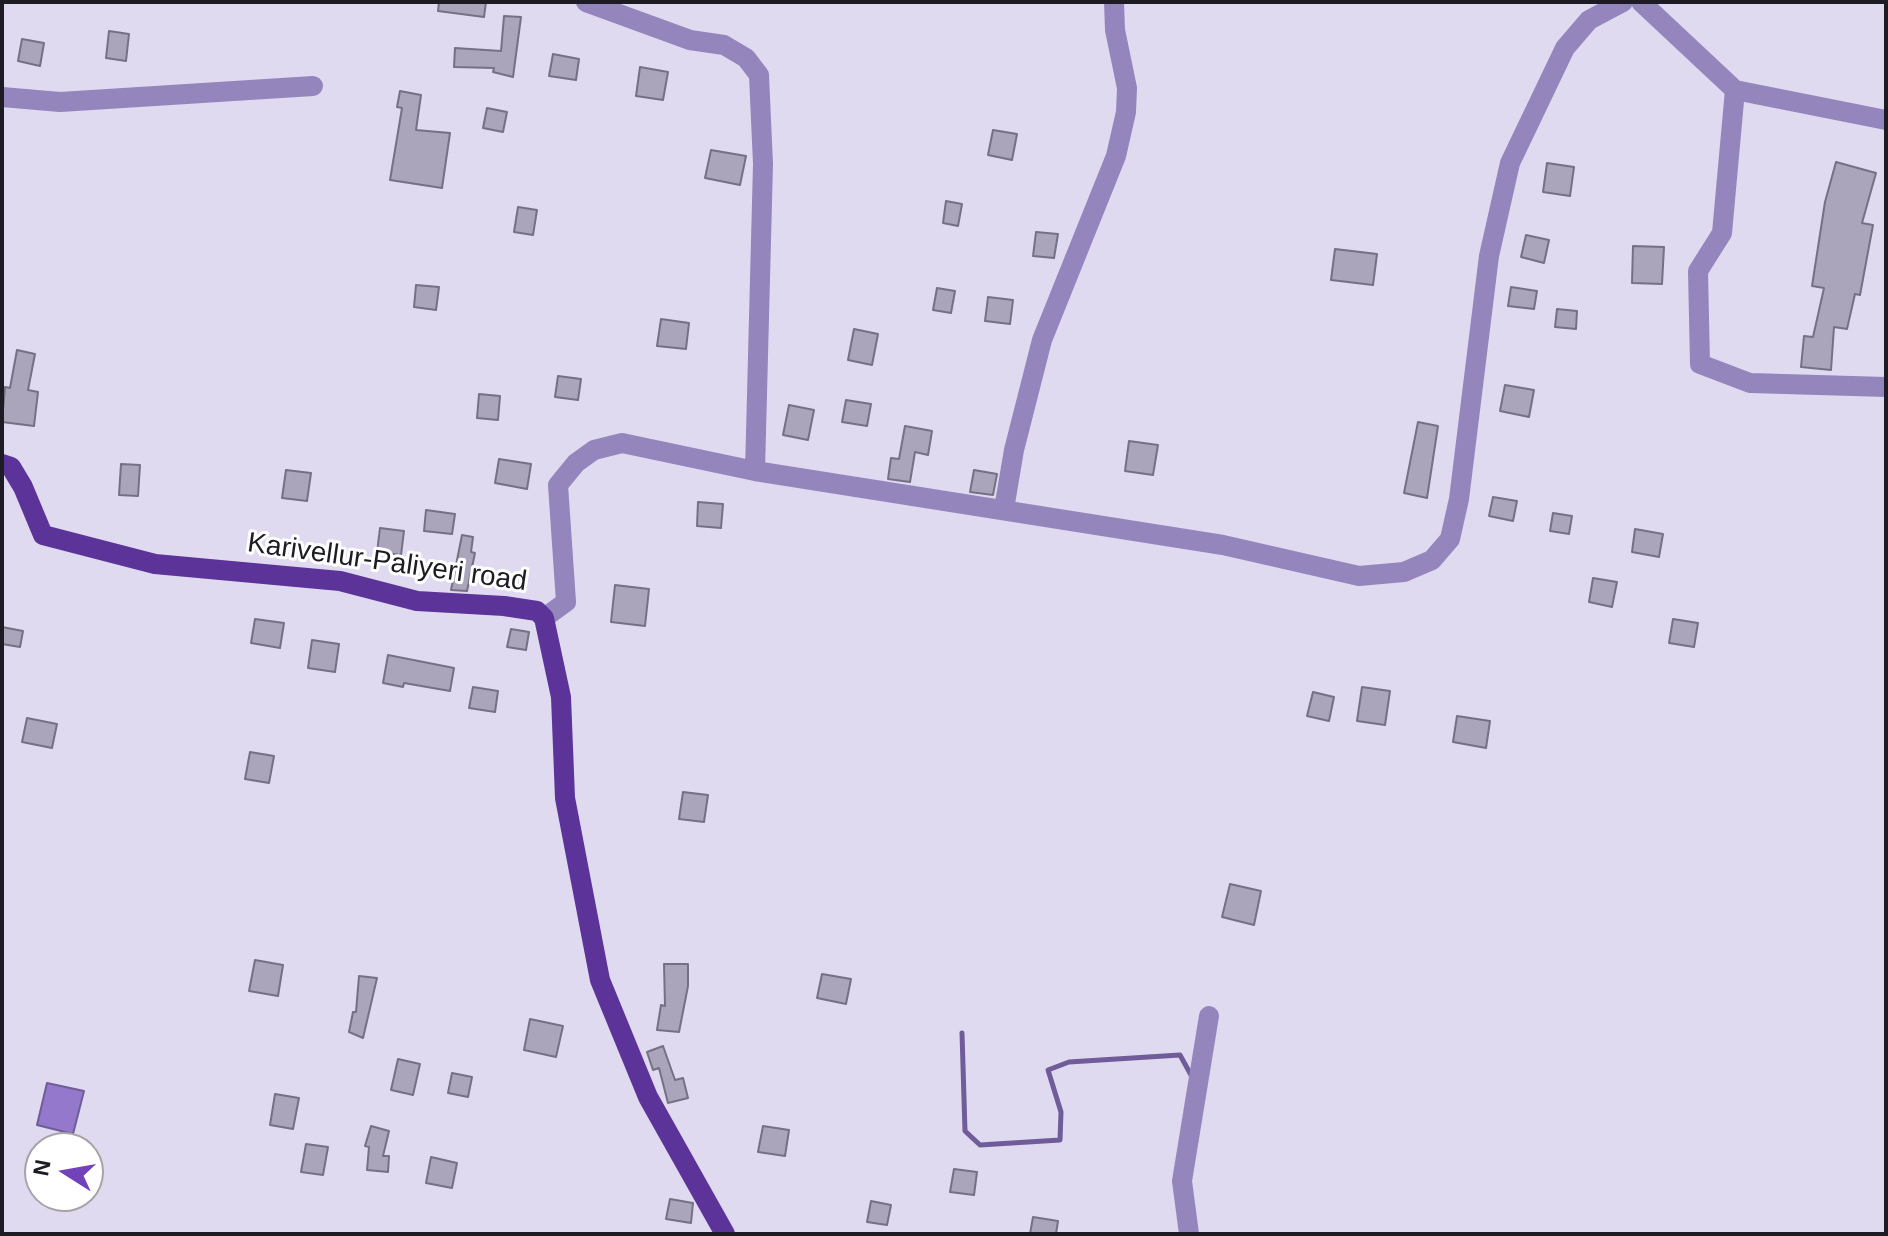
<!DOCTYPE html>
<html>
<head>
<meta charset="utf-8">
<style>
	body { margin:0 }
	#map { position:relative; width:1888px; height:1236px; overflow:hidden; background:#e0daf1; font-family:Arial,sans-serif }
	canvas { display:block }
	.frame { position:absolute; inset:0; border:4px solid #1d1b23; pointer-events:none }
	.north { position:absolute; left:24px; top:1132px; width:80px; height:80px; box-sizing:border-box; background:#fff; border:2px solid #a5a4a7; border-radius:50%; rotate:281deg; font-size:22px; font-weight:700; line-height:32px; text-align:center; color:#1d1b23 }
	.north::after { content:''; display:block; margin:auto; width:28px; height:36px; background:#7142b9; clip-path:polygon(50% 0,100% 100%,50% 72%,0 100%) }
</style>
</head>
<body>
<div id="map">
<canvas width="1888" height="1236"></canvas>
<div class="frame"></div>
<div class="north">N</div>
</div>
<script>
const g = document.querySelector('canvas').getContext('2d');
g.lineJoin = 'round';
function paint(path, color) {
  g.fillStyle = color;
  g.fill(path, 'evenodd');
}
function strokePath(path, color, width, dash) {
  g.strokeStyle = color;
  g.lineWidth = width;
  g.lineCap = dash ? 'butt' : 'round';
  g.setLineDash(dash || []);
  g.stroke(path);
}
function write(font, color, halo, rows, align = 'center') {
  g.font = font + ' Arial,sans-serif';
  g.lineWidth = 6;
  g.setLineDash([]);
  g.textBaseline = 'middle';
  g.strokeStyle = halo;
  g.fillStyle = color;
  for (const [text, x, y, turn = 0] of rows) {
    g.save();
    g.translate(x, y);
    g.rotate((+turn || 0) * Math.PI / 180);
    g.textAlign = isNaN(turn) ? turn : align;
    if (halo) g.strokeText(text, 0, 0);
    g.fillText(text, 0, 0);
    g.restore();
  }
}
const water = new Path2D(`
	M47,1083L84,1091L73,1134L37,1125Z`);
paint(water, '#9378cc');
strokePath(water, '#705c99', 2);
strokePath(new Path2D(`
	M962,1033L965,1131L980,1145L1060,1140L1061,1112L1048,1070L1069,1062L1180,1055L1191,1075`), '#705c99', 5);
const building = new Path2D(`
	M439,2H486L484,17L438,11Z
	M504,16L521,17L513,77L493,72L494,68L454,67L455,48L501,51Z
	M109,31L129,34L126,61L106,58Z
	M22,39L44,43L40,66L18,61Z
	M553,54L579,59L576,80L549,76Z
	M640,67L668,72L663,100L636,96Z
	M400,91L421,95L416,130L450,133L442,188L390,180L402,108L397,107Z
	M487,108L507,112L503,132L483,128Z
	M993,130L1017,134L1012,160L988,155Z
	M711,150L746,156L740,185L705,178Z
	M1836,162L1876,173L1862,223L1873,225L1860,295L1855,294L1847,329L1834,327L1831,370L1801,367L1804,336L1813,337L1824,288L1812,286L1825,202Z
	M1547,163L1574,167L1570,196L1543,192Z
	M946,201L962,204L958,226L943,223Z
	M518,207L537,210L533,235L514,232Z
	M1036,232L1058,234L1054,258L1033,256Z
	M1526,235L1549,240L1544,263L1521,257Z
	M1633,246L1664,247L1662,284L1632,283Z
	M1335,249L1377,254L1373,285L1331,280Z
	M416,285L439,287L436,310L414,307Z
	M1511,287L1537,291L1534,309L1508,306Z
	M937,288L955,291L951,313L933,310Z
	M988,297L1013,300L1010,324L985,321Z
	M1557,309L1577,311L1576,329L1555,327Z
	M661,319L689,323L686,349L657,346Z
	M854,329L878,334L872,365L848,360Z
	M17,350L35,354L28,390L38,392L34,426L2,422L5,387L10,388Z
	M558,376L581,379L578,400L555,397Z
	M1505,385L1534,390L1529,417L1500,411Z
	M479,394L500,396L498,420L477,418Z
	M846,400L871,404L867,426L842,422Z
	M789,405L814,410L808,440L783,435Z
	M1418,422L1438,426L1427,498L1404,493Z
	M905,426L932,431L928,455L915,452L910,482L888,479L891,458L899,459Z
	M1129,441L1158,445L1153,475L1125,471Z
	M499,459L531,464L527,489L495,483Z
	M121,464L140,465L138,496L119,495Z
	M286,470L311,473L307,501L282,498Z
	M974,470L997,474L993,495L970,492Z
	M1493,497L1517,501L1513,521L1489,516Z
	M698,502L723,504L721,528L697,526Z
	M426,510L455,514L452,534L424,531Z
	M1553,513L1572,516L1569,534L1550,531Z
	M380,528L404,531L401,555L377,552Z
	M1635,529L1663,534L1659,557L1632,552Z
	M462,535L473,537L471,552L475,553L467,591L451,590Z
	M1593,578L1617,582L1612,607L1589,602Z
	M615,585L649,589L645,626L611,622Z
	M255,619L284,623L280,648L251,643Z
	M1673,619L1698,623L1694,647L1669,643Z
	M2,627L23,631L20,647L2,644Z
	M511,629L529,632L526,650L507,647Z
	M312,640L339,644L335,672L308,668Z
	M388,655L454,668L450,691L404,683L403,687L383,683Z
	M473,687L498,691L495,712L469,708Z
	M1362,687L1390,691L1385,725L1357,721Z
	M1313,692L1334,697L1329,721L1307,716Z
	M1457,716L1490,721L1486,748L1453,742Z
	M27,718L57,724L52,748L22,742Z
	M250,752L274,756L269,783L245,779Z
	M683,792L708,795L704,822L679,819Z
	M1230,884L1261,891L1254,925L1222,917Z
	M255,960L283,965L278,996L249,991Z
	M664,964H688V986L679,1032L657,1030L661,1005L665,1006Z
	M822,974L851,979L846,1004L817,998Z
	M359,976L377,978L363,1038L349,1032L353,1012H356Z
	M530,1019L563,1026L556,1057L524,1050Z
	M663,1046L675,1080L683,1078L688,1098L668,1103L659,1068L653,1070L647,1052Z
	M398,1059L420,1064L413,1095L391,1090Z
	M452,1073L472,1077L468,1097L448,1093Z
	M275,1094L299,1098L293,1129L270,1125Z
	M371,1126L389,1131L383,1156H389L388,1172L367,1170L369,1147L365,1146Z
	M763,1126L789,1130L785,1156L758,1152Z
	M306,1144L328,1147L323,1175L301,1172Z
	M431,1157L457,1163L452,1188L426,1183Z
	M954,1169L977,1172L974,1195L950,1192Z
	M670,1199L693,1203L691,1223L666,1219Z
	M871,1201L891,1205L887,1225L867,1222Z
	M1033,1217L1058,1221L1056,1234H1030Z`);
paint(building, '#aaa5ba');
strokePath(building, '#757084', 2);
strokePath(new Path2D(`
	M586,2L690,40L724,45L746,58L759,75L763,164L755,471
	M1641,2L1735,90L1886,120
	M1735,90L1722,233L1698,271L1700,364L1750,383L1886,387
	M2,97L60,102L313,86
	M1004,509L1014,450L1042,340L1116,156L1126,112L1127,88L1115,30L1114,2
	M544,618L566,602L558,485L576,463L594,450L622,443L755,471L1223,545L1359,576L1404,572L1432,560L1450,539L1459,499L1489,256L1510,163L1565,48L1589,20L1623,2
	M1189,1234L1182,1181L1209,1016`), '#9585bd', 20);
strokePath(new Path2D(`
	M2,464L11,467L23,487L43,535L155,564L340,581L417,601L504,606L537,611L544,618L561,697L565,798L600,980L648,1097L725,1234`), '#5c3499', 20);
write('28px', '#1d1b23', '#fff', [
	["Karivellur-Paliyeri road",387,563,8]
]);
</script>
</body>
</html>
